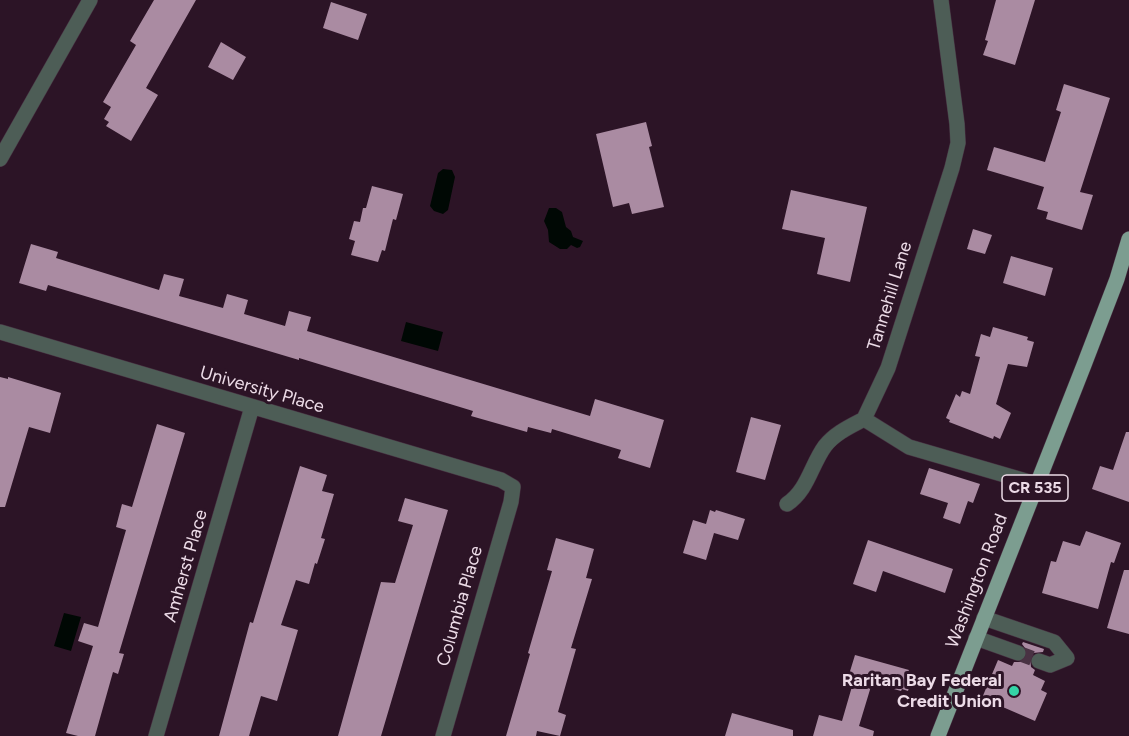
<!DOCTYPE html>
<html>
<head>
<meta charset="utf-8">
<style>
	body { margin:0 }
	canvas { display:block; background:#2c1426 }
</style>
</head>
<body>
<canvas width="1129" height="736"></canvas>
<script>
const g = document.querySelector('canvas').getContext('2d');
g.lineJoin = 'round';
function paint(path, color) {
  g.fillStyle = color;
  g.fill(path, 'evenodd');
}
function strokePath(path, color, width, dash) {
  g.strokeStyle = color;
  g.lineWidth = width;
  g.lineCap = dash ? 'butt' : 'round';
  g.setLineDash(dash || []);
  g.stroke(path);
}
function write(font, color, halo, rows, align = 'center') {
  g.font = font + ' Figtree,sans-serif';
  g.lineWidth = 6;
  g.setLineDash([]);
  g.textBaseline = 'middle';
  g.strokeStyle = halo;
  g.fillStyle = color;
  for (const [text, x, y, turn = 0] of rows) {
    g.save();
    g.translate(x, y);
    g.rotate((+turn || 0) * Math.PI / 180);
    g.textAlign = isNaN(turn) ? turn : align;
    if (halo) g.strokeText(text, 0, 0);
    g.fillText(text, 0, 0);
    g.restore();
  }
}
paint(new Path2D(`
	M443,169L452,170L455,177L448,210L443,214L434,211L430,206L438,173Z
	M549,208H556L562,212L566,227L571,231L573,237L583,241L580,247L577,248L571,245L567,249H560L549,242L548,230L544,221Z
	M406,322L443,332L438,351L401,341Z
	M64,613L81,617L71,651L54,646Z`), '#000804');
paint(new Path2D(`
	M154,0H196L146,88L158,95L131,141L106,126L109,122L104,119L111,107L103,102L136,45L130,41Z
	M996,0H1035L1015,65L983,55L988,41L985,40Z
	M331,2L367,14L358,40L323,28Z
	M221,42L246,57L233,80L208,67Z
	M1064,84L1110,98L1080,192L1093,195L1082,230L1046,219L1048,212L1037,209L1044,187L987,170L994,147L1045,162L1061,112L1056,110Z
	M646,122L652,146L649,147L664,207L632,214L629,203L613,207L596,134Z
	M372,186L403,194L396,220L393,219L385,251L382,250L378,262L351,255L355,241L349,239L354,221L360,222L363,208H366Z
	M791,190L867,207L850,282L817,274L825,238L782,229Z
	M973,229L992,235L985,254L967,249Z
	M31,244L58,252L56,258L159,290L164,274L184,279L179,296L223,308L227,294L248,300L244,314L285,326L289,311L311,317L307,331L590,416L595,399L664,420L650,468L618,458L621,450L552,429L551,433L528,427L527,432L471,416L473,411L299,358V360L48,285L46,291L19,283Z
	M1011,256L1053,268L1045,296L1003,283Z
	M993,327L1028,337L1027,340L1034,342L1027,367L1008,364L996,404L1011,413L1000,439L994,436L993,439L949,422L950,420L946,418L956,394L960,397L962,391L970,394L980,357L975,356L981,334L990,337Z
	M0,377L8,379V377L61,393L50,433L29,427L5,507H0Z
	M751,417L781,425L765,480L736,472Z
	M157,424L185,433L119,653L124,654L118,674L113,672L95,736H78L66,733L93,646L78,641L84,623L98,627L126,530L116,527L122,504L132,507Z
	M1126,432H1129V502L1092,489L1100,466L1113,470Z
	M300,466L327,475L322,491L334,494L321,538L325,539L317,564L315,563L309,584L296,580L281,625L298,630L277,701L261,696L249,736H219L250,622L253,623Z
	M929,468L980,484L973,503L968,501L960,524L943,518L948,503L920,494Z
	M405,498L448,510L381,736H338L381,582L395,583L413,525L398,521Z
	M710,510L715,512L716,510L745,519L738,540L714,533L706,560L683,553L693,520L706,524Z
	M1086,531L1121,543L1114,563L1111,562L1098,609L1042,593L1051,561L1056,562L1063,541L1080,546Z
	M556,538L594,549L586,578L592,579L571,648L576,649L558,712L566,715L560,736L537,731L536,736H506L530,654L528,653L552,571L547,570Z
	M868,540L953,569L945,593L883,571L876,592L853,584Z
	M1124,570H1129V634L1107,628Z
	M1023,642L1044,649L1043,652L1033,653L1030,658L1031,667L1035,670L1033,675L1045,681L1041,690L1047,693L1035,721L982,698L998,660L1012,666L1014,662H1020L1025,660L1028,652L1022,644Z
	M855,655L909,670L908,672L913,673L908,691L902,689L901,691L872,683L859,726L874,731L873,736H813L819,715L842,721L853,683L847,681Z
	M732,713L793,730V736H725Z`), '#aa8ba2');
strokePath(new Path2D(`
	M1018,653L1039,661`), '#493243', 15, [15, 8]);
const minor = new Path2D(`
	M941,0L957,124L958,143L952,168L888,368L864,419L909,447L1036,484
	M0,159L90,0
	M0,332L501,480L513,487L511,502L443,736
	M787,504C808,490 811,465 825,446C835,433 851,426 864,419
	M984,618L1054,642L1067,658L1050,665L1039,661
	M976,638L1018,653
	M156,736L252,407`);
const major = new Path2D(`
	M938,736L1084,365L1117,279L1129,239`);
strokePath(minor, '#473041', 16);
strokePath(major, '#473041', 16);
strokePath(minor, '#4d5d56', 15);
strokePath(major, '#7c9d90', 15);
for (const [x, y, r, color] of [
	[1014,691,6,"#35d4a7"]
]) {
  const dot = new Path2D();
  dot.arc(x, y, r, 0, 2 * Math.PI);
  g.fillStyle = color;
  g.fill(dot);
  strokePath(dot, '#2c1426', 2);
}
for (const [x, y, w] of [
	[1035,488,66]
]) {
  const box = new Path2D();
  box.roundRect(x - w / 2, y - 13, w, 26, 4.5);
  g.fillStyle = '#2c1426';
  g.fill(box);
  strokePath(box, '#ecdbe7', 1.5);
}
write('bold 16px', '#ecdbe7', null, [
	["CR 535",1035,488]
]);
write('18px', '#ecdbe7', '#2c1426', [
	["Tannehill Lane",890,296,-73],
	["University Place",262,390,16],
	["Amherst Place",186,566,-74],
	["Washington Road",977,581,-69],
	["Columbia Place",460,606,-74]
]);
write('bold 18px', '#ecdbe7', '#2c1426', [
	["Raritan Bay Federal",1002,681],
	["Credit Union",1002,702]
], 'right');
</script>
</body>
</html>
